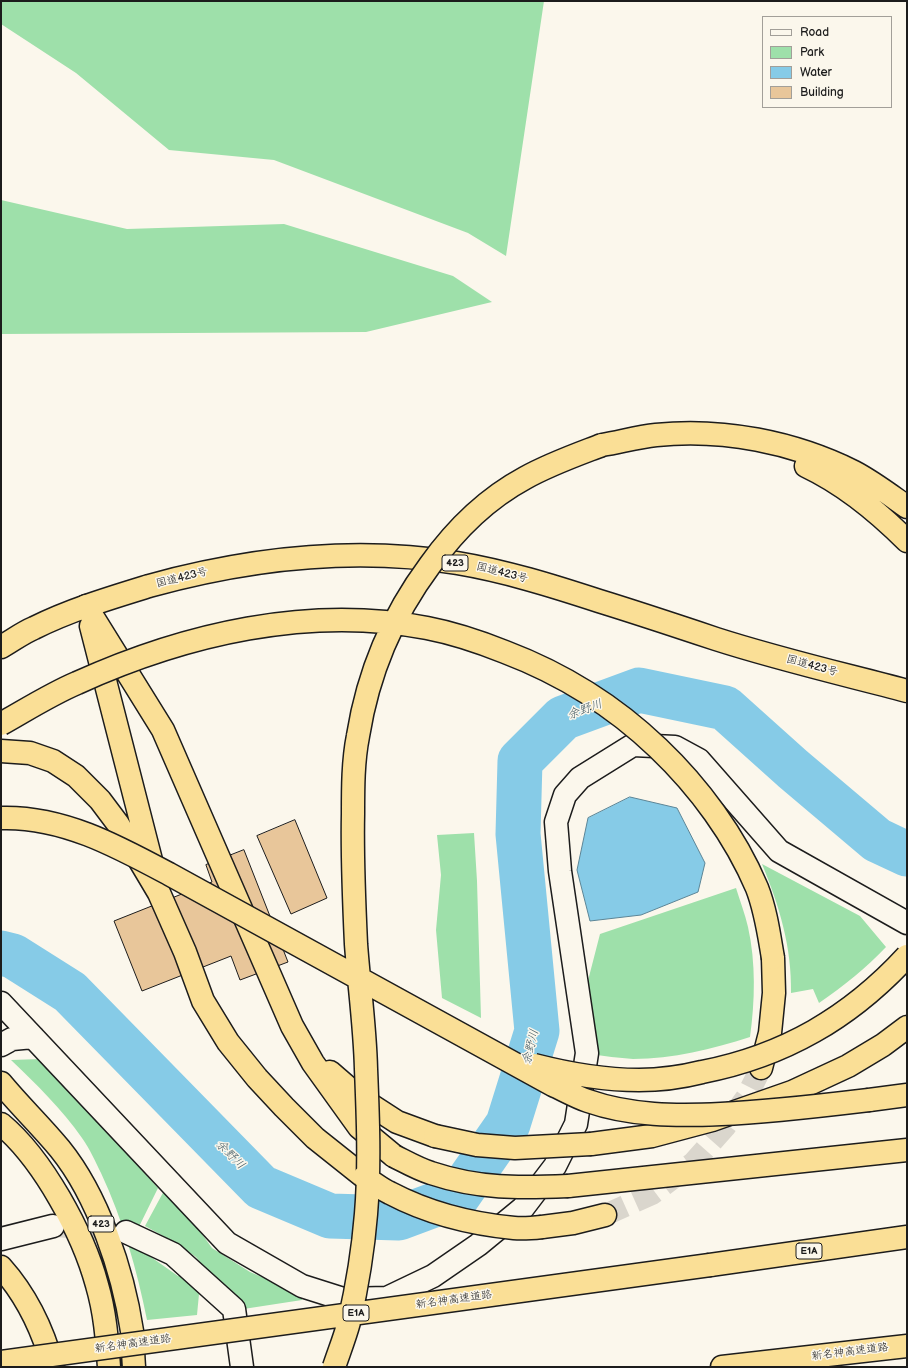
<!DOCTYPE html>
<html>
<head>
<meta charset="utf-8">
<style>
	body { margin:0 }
	#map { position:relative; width:908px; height:1368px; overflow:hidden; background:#fbf7ec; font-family:"Balsamiq Sans",sans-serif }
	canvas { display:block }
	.frame { position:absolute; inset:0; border:2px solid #1c1c1c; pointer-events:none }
	.legend { position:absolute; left:762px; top:16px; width:130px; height:92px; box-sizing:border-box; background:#fbf7ec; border:1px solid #a29f99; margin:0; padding:5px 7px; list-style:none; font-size:12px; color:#1c1c1c }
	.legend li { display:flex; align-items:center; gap:8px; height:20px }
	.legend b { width:20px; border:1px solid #a29f99 }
</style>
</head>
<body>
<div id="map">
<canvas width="908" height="1368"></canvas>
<div class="frame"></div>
<ul class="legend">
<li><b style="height:5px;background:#fbf7ec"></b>Road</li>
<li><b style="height:11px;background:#9ee0aa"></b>Park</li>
<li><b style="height:11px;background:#86cbe7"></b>Water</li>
<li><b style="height:11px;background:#e8c69a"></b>Building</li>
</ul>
</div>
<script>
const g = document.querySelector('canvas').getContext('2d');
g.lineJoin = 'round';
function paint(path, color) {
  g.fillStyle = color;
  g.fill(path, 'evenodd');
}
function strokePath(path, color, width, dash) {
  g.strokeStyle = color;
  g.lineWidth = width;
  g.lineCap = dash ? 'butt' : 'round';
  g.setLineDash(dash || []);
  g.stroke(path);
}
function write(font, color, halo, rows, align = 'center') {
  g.font = font + ' "Balsamiq Sans","Klee One",sans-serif';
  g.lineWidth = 3;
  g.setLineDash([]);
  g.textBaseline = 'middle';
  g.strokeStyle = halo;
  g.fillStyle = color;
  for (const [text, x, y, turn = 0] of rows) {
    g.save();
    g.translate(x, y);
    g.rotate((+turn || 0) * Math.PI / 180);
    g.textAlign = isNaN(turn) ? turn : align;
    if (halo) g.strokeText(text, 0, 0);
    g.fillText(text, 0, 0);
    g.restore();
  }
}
paint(new Path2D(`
	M1,1H544L506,256L468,233L274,160L169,150L76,73L1,24Z
	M1,200L127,229L284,224L453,276L492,302L366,332L1,334Z
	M474,833L477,881L481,1018L442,998L436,930L441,875L437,835Z
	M762,864L860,916L886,947C866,968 844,986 819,1003L813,989L791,993C792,947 779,905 762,864Z
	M736,888C740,901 745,914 748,927C756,963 755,1001 750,1037C712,1049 673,1059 633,1059C619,1058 604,1056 590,1054L583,1000L600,934Z
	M41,1059L158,1188L131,1243L178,1276H188L199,1294L197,1315L147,1320C137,1270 123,1220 101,1173C95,1161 90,1149 82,1138C62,1109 36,1084 11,1060Z
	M165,1189L189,1216L212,1248L250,1272L302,1294V1300L237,1310L196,1257L176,1243L145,1226Z`), '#9ee0aa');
const water = new Path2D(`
	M630,797L677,808L705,863L698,892L641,915L590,921L577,870L588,818Z`);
paint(water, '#86cbe7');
strokePath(water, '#5c8596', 1);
strokePath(new Path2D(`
	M1,953L13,956L70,992L261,1187L330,1216L399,1218L458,1196L508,1124L537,1031L518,834L520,761L563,718L639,690L725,708L793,769L877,840L907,854`), '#86cbe7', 45);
const building = new Path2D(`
	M295,820L327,898L291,914L257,836Z
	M244,850L288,962L240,980L231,956L142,991L114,921L212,882L206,865Z`);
paint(building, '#e8c69a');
strokePath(building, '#1c1c1c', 1);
strokePath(new Path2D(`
	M57,1226L123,1232`), '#dad6cd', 22, [22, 11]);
strokePath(new Path2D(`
	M605,1215L652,1194L693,1163L725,1127L746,1098L761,1068`), '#dad6cd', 22, [22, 11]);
const minor = new Path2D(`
	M1,1003L227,1243L302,1286L343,1299L387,1298L433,1276L478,1245L523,1208L555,1166L576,1124L587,1053L560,871L556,822L565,795L580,778L633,745L675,747L699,760L779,851L907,923
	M1,1045L12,1039L33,1037
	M126,1232L173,1254L234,1309L242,1367
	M1,1239L53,1226`);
const trunk = new Path2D(`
	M1,647C12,641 22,633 34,628C70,610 110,598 149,586C251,558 353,546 457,563C505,571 553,586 599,601C638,613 677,626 716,639C778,659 843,674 907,691`);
const motorway = new Path2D(`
	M602,445C620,442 638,437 656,435C722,428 794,442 854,472C873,482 890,495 907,507
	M806,466C844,484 877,511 907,541
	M86,606L163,730L292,1026L313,1063L359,1127L394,1156
	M91,626L153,868
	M1,751L30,753L53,761L76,776L100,800L118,824L159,893L185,952L203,1001L228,1042L257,1078L284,1107L315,1138L364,1177
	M761,1068L770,1033L774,993L773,958
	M330,1072L360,1098L397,1122L435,1136
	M1,1083C20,1106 41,1126 60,1149C98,1196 123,1271 132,1331C133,1343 133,1355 134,1367
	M869,1100L907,1095
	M1,1124C43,1159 83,1233 97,1285C105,1312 107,1339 109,1367
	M591,1144L652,1136L712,1120L792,1092L848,1066L883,1045L907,1027
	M568,1186L907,1150
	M542,1227L573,1223L605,1215
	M710,1265L907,1237
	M1,1267C27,1296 43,1330 53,1367
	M722,1367L907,1346`);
strokePath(minor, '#1c1c1c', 25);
strokePath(trunk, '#1c1c1c', 25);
strokePath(motorway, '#1c1c1c', 25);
strokePath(minor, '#fbf7ec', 22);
strokePath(trunk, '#fadf96', 22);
strokePath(motorway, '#fadf96', 22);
const motorwayBridge = new Path2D(`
	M1,724C26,710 51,694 77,683C185,634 309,605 427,628C453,633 480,642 505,652C563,674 613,705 658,748C699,787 735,836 757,888C766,911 769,935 773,958
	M1,818C62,816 117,846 169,874L553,1085C564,1090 576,1097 588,1101C631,1116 676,1116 721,1114C770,1112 819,1106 869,1100
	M534,1065C569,1074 602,1080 639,1080C660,1080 682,1077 702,1072C784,1056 850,1018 907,956
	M435,1136L477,1145L515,1148L591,1144
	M394,1156C406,1162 418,1169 431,1173C479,1189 519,1188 568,1186
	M364,1177C373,1182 381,1189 390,1193C428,1213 472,1224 514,1228C523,1229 533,1228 542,1227
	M1,1362L710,1265
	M334,1367C339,1352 345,1337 349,1322C357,1287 363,1251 366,1214C370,1166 368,1117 366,1069C365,1027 359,985 356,944C354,901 352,857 353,814C353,788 353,761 358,736C368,673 392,616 430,565C455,530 488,498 525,478C550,464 576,455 602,445`);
strokePath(motorwayBridge, '#1c1c1c', 25, []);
strokePath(motorwayBridge, '#fadf96', 22);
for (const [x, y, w] of [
	[455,563,26],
	[101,1224,26],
	[809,1251,26],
	[356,1313,26]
]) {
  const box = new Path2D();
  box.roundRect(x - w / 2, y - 8, w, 16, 3);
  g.fillStyle = '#fbf7ec';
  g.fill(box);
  strokePath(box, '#1c1c1c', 1);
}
write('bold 10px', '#1c1c1c', null, [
	["423",455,563],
	["423",101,1224],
	["E1A",809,1251],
	["E1A",356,1313]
]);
write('11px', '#1c1c1c', '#fbf7ec', [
	["国道423号",502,573,14],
	["国道423号",182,578,-14],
	["国道423号",812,666,15],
	["新名神高速道路",454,1300,-8],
	["新名神高速道路",133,1344,-8],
	["新名神高速道路",850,1352,-7]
]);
write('italic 12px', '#415963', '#fbf7ec', [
	["余野川",585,710,-20],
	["余野川",531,1047,-76],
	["余野川",230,1155,45]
]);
</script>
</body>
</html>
